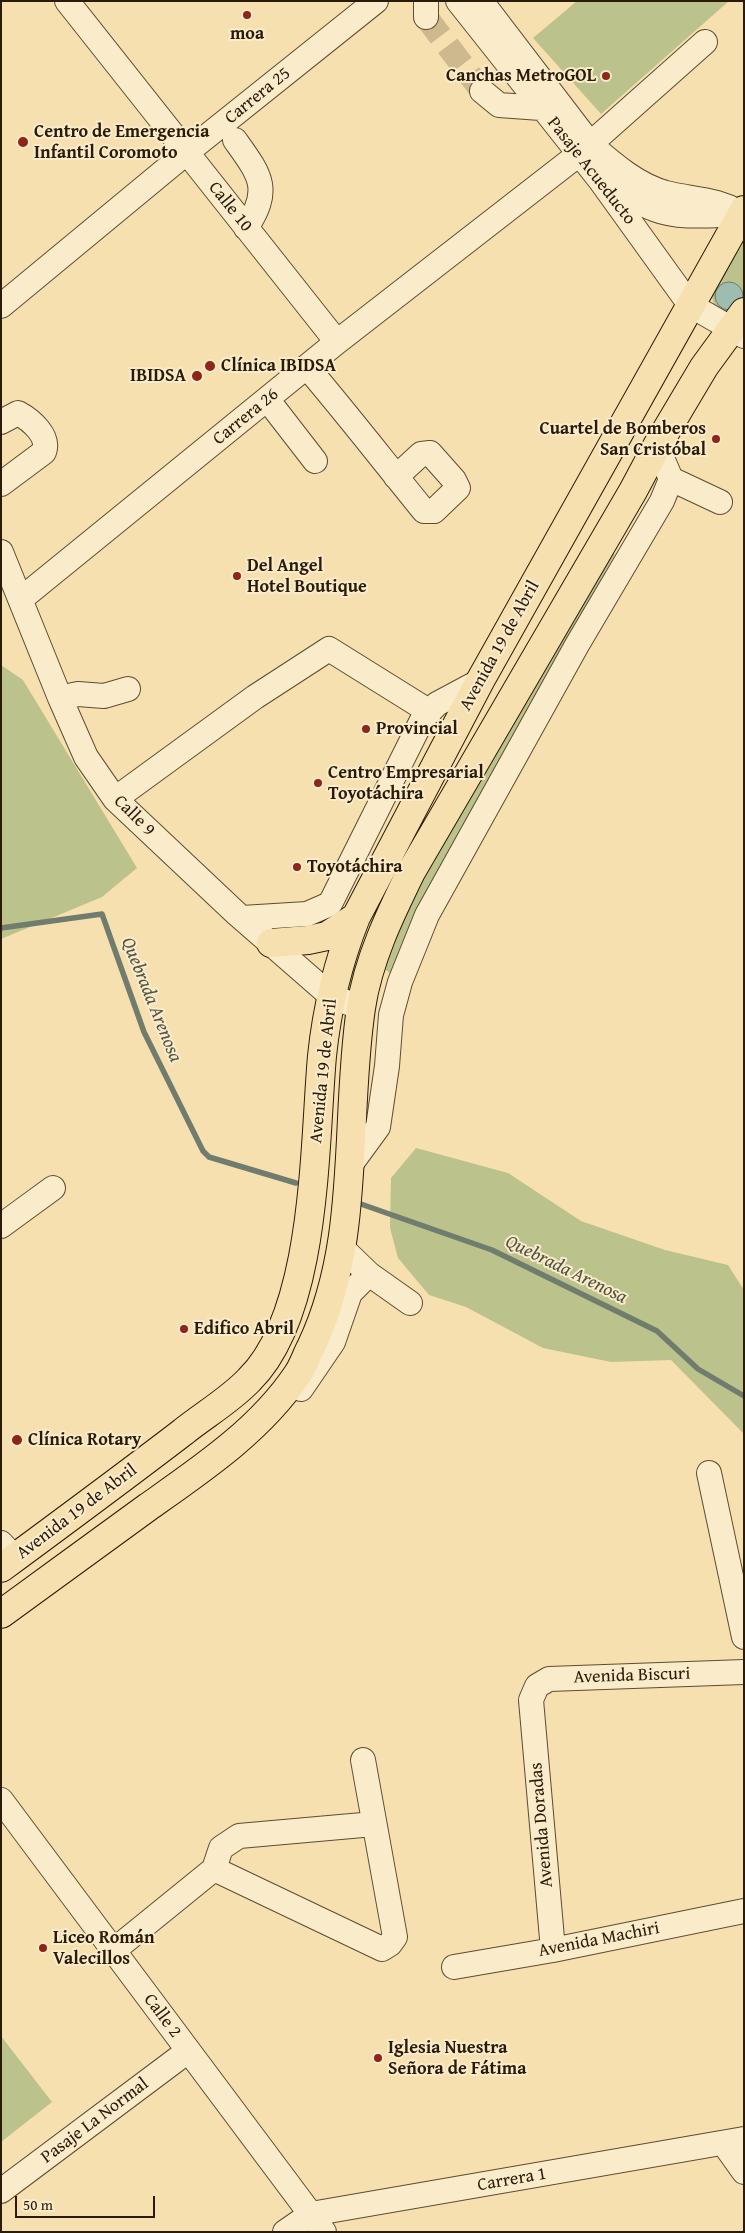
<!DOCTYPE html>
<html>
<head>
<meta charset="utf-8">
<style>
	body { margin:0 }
	#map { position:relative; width:745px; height:2233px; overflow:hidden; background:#f7e0af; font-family:"Gentium Book Plus",serif }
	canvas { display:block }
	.frame { position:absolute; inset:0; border:2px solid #2a1b09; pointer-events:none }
	.scale { position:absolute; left:15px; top:2196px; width:140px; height:22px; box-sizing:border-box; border:2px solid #2a1b09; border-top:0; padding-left:6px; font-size:15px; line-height:18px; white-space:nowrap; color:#2a1b09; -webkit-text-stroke:4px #faebcb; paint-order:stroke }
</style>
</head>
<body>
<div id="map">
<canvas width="745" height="2233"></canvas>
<div class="frame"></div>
<div class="scale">50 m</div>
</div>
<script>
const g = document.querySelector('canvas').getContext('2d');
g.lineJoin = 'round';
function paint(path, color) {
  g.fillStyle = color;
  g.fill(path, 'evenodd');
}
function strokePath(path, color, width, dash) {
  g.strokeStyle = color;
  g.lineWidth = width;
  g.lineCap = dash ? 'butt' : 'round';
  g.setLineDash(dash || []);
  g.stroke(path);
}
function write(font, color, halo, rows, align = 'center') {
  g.font = font + ' "Gentium Book Plus",serif';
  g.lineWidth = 4;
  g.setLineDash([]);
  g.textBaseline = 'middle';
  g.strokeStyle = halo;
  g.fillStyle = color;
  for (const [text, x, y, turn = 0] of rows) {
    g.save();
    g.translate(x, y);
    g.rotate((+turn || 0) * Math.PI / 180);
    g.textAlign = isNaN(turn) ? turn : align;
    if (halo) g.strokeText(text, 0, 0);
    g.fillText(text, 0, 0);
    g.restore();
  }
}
paint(new Path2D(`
	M577,1H729L601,114L533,38Z
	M744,242V299L729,314C717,310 713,308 712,295Z
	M608,551L615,554L420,905L391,974L383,968L408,904Z
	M1,665L23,680L137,868L102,897L1,939Z
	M416,1148L508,1173L581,1221L665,1250L728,1265L744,1290V1434L671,1360L611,1362L543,1348L466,1307L429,1295L398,1258L390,1228L391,1178Z
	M1,2036L52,2102L1,2142Z`), '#bcc28b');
const water = new Path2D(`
	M715 296a14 14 0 1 1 28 0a14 14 0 1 1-28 0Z`);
paint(water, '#9ebcb0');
strokePath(water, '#707c6d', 1);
strokePath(new Path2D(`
	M1,928L102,914L144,1032L203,1151L209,1157L296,1183
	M358,1203L492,1250L657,1331L698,1369L744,1396`), '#707c6d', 5.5);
strokePath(new Path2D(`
	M426,17L482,91`), '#ceb98e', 24, [24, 12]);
const minor = new Path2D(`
	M67,1L337,342
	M458,1L600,180L690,305L744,336
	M481,1L591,145C613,164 637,185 666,193C694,200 717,198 744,215
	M426,17V1
	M482,91L499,105L541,108
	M235,140C260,175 272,189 246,228
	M606,184C622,192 637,203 654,209C680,219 710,215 738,214
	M1,306L186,153L376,1
	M307,367C347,414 385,463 424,511H434L458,488L454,480L430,453L421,454L396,477
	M267,399L315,461
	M1,422L18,413C31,420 50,436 44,452L1,484
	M671,479L720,502
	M1,552L60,698L86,757L115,799L237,914L331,996L361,1008
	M21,599L337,342L579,154L705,42
	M60,698L78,694L104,696L128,689
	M115,799L255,697L329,649L430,712
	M242,918L307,914L330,904L423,718L437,704L480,681
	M351,1164L378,1127L387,1066L391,1015L400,982L427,915L577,645L662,501L671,479L657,446
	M1,1226L53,1188
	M342,1248L369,1274L410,1303
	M301,1389L333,1342L350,1293L369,1274
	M709,1473L744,1637
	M1,1543L15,1558
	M1,1800L324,2232
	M214,1869L221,1848L239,1836L374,1824
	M553,1950L531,1700L537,1686L549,1679L744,1672
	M113,1951L214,1869L382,1949L390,1944L395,1937L363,1760
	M454,1967L553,1950L744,1911
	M724,2144L744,2172
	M1,2191L188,2051
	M285,2232L311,2214L744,2139`);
const major = new Path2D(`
	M271,943L308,940L327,936L356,917
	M1,1568C62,1523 123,1478 183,1432C204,1415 230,1400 249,1380C317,1313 314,1146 322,1056C327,1008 338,962 356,917L480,681L744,210
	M1,1614C50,1578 99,1543 148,1507C202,1469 260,1430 297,1375C303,1367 306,1356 311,1347C362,1240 344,1121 361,1008C368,960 390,915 411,872L633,491L657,446L704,367L744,312`);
strokePath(minor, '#5d4c32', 26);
strokePath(major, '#2a1b09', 30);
strokePath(minor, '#faebcb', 24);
strokePath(major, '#f7e0af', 28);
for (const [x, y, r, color] of [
	[247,15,5,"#8f2418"],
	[606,76,5,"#8f2418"],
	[23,142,6,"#8f2418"],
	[210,366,6,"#8f2418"],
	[197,376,6,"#8f2418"],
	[716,439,5,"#8f2418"],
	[237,576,5,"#8f2418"],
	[366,729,5,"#8f2418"],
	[318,783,5,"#8f2418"],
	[297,867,5,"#8f2418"],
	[184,1329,5,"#8f2418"],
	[17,1440,6,"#8f2418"],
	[43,1948,5,"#8f2418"],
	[378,2058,5,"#8f2418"]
]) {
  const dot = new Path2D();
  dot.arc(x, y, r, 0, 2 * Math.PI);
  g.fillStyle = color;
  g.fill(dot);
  strokePath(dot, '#faebcb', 2);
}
write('bold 18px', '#2a1b09', '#faebcb', [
	["moa",247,34,"center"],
	["Canchas MetroGOL",596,76,"right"],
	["Centro de Emergencia",34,132],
	["Infantil Coromoto",34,153],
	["Clínica IBIDSA",221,366],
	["IBIDSA",186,376,"right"],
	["Cuartel de Bomberos",706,429,"right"],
	["San Cristóbal",706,450,"right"],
	["Del Angel",247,566],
	["Hotel Boutique",247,587],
	["Provincial",376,729],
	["Centro Empresarial",328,773],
	["Toyotáchira",328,794],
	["Toyotáchira",307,867],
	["Edifico Abril",194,1329],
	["Clínica Rotary",28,1440],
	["Liceo Román",53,1938],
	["Valecillos",53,1959],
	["Iglesia Nuestra",388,2048],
	["Señora de Fátima",388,2069]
], 'left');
write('18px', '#2a1b09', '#faebcb', [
	["Carrera 25",258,96,-39],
	["Pasaje Acueducto",591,171,52],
	["Calle 10",230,207,51],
	["Carrera 26",246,417,-39],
	["Avenida 19 de Abril",500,646,-61],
	["Calle 9",134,816,45],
	["Avenida 19 de Abril",324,1071,-84],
	["Avenida 19 de Abril",77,1512,-37],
	["Avenida Biscuri",632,1676,-2],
	["Avenida Doradas",542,1825,-95],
	["Avenida Machiri",599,1940,-11],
	["Calle 2",162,2016,53],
	["Pasaje La Normal",95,2121,-37],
	["Carrera 1",512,2180,-10]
]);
write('italic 19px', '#535343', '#faebcb', [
	["Quebrada Arenosa",151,1000,68],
	["Quebrada Arenosa",566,1270,26]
]);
</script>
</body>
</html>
